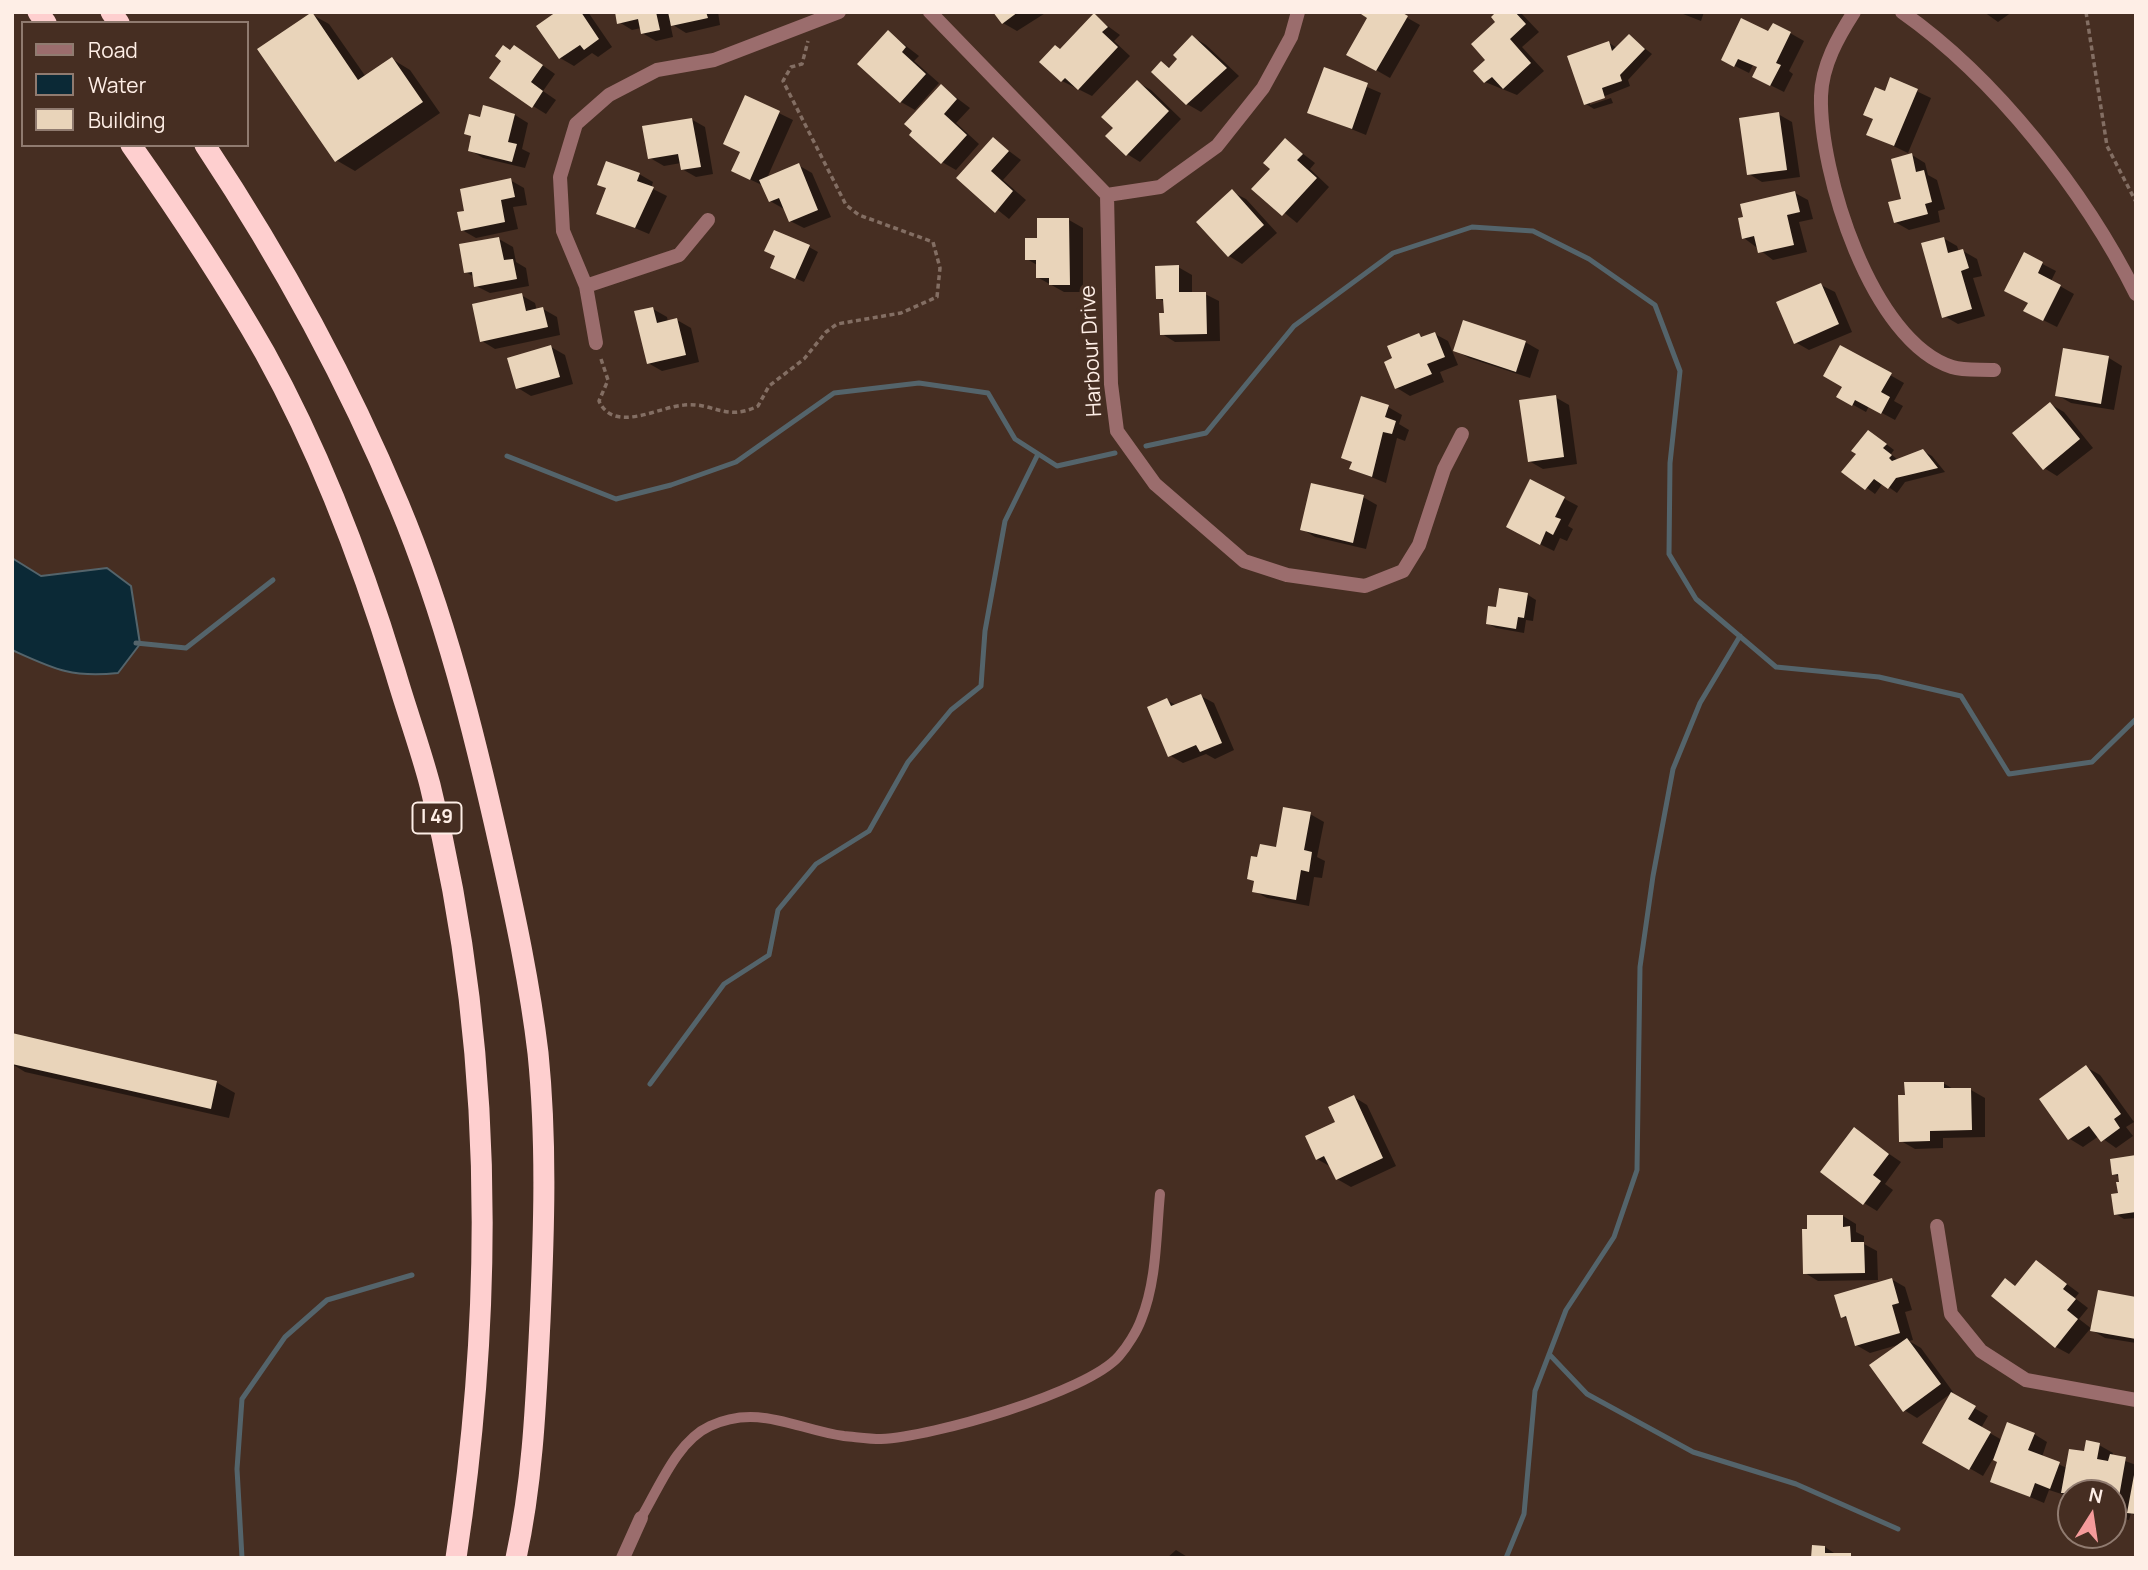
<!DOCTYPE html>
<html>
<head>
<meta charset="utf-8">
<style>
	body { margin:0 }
	#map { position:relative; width:2148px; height:1570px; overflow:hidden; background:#462e22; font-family:Manrope,sans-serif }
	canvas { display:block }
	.frame { position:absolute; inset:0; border:14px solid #feeee6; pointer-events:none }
	.legend { position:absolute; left:21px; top:21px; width:228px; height:126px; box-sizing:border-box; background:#462e22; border:2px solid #907b70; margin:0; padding:9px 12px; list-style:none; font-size:21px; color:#feeee6 }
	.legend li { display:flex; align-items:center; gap:14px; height:35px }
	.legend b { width:35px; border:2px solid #907b70 }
	.north { position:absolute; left:2057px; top:1479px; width:70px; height:70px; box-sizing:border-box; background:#462e22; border:2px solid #907b70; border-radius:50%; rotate:12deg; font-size:19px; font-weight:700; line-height:28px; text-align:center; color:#feeee6 }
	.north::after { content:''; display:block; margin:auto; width:24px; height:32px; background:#f59b9b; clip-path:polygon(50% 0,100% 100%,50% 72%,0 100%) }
</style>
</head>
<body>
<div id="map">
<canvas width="2148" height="1570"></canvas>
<div class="frame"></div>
<ul class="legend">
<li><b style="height:9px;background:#9b6d6d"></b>Road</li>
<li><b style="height:19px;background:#0b2936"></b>Water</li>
<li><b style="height:19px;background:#e9d4ba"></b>Building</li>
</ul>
<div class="north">N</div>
</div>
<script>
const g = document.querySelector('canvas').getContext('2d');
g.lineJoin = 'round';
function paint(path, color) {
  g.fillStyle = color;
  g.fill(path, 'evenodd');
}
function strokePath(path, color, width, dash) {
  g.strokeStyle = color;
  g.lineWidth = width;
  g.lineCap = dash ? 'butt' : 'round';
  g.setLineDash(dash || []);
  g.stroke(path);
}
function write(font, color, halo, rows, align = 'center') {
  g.font = font + ' Manrope,sans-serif';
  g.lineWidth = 7;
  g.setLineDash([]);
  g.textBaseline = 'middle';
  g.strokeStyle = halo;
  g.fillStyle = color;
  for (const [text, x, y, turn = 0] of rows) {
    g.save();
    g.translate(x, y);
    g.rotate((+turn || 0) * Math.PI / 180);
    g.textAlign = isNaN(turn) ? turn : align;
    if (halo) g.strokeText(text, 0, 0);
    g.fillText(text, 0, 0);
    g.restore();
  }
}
const water = new Path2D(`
	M12,558L41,576L107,568L131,586L140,644L118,673C71,678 54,669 12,650Z`);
paint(water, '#0b2936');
strokePath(water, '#54646b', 2);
paint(new Path2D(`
	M559,12H588L612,47L598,57L592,53L574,66L560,58Z
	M616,12H718L720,25L686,33L670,23L673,37L656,41L642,33L641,28L632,30L619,22Z
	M996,12H1047L1017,31L1003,23Z
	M1397,12L1420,25L1390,78L1348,54L1369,17Z
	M1498,12H1520L1539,32L1522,47L1544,71L1517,95L1485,82Z
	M1678,12H1704L1701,21Z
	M1984,12H2012L1998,22Z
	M311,14L329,24L366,77L392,59L410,70L440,113L355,171L336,160Z
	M1094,16L1120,35L1114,41L1130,56L1092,96L1062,81L1061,50Z
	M888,32L919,56L914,61L939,83L915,110L901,102L860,64Z
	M1790,33L1804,41L1789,71L1793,74L1784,92L1768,84L1759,68L1753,65L1749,73L1723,60L1769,34Z
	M1629,36L1652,54L1628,80L1630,86L1590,102V105L1611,98L1613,103L1594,109L1586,104L1609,43L1617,48Z
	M1193,37L1206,45L1239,76L1201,112L1187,104L1153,72L1162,63L1171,68Z
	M511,52L528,55L555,74L543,91L556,100L546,114L533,106Z
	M1325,69L1381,93L1366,135L1309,112Z
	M1891,79L1931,98L1908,153L1868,134Z
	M1137,82L1151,90L1181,119L1140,162L1127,154Z
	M941,86L970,108L956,123L979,144L956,170L942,162Z
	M746,97L793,120L767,178L798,165L812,173L831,217L804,228L790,221L784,209L770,201L764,186L747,178Z
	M484,107L515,115L528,123L522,149L530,153L525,168L483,158L470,150L473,137L466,133L482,119Z
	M1778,114L1792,122L1800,177L1762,182L1749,174Z
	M691,119L705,127L713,174L696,177L682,169L681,163L664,166L650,158Z
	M993,139L1021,160L1003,180L1026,200L1009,219L958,178Z
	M1285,140L1315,163L1310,169L1329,187L1297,223L1254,188L1272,169Z
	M1912,155L1925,163L1928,175L1937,180L1945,209L1938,211L1940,222L1909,230L1895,222L1903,200Z
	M639,174L653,182L651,188L667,196L649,234L599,213Z
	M510,180L524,188L527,205L513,207L518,229L476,238L462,230L466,212Z
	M1232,192L1246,199L1277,233L1242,264L1229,256Z
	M1795,193L1808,200L1813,219L1799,222L1807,252L1773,260L1744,238Z
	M1069,220L1083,228V292H1064L1037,277V265L1027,259L1038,240Z
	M1943,238L1957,246L1959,252L1963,251L1977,259L1982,276L1973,278L1985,316L1958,324L1944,316Z
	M499,239L513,247L516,262L526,268L529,286L490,293L476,286L474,277L466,272Z
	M809,247L818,252L804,282L781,272L777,256Z
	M2025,255L2056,271L2051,281L2074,294L2057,327L2039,318L2029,303Z
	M1178,267L1192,275V294H1205L1219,301L1220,341L1175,342L1162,334L1165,302L1158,298Z
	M1821,285L1835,292L1852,332L1809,350L1795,342Z
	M521,295L535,303L537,311L543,309L557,317L560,335L495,349L482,341Z
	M653,309L667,317L668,322L677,320L691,328L699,362L662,371L648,363Z
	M1435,334L1448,341L1458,365L1440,372L1444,382L1410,396L1397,388L1395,359L1419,335L1425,338Z
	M1525,342L1539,350L1530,378L1469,358L1455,350Z
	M551,347L565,355L573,384L531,396L518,388Z
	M1841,347L1904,383L1894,401L1903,406L1895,420L1869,406L1866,412L1839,397L1845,386Z
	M2109,358L2122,366L2114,410L2071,403L2057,395Z
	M1555,397L1569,405L1577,464L1543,469L1529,461Z
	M2050,404L2064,412L2093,448L2057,476L2044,468Z
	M1388,407L1402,415L1399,424L1409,430L1405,441L1397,438L1386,483L1351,469L1353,463L1343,457Z
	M1877,437L1894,450L1891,454L1898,460L1923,451L1932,456L1945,472L1905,482L1897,493L1883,483L1875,494L1844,471Z
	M1531,481L1578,506L1568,526L1573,529L1567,541L1560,538L1554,551L1521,535Z
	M1363,497L1377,505L1366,549L1315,537L1302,529Z
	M1500,590L1528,595L1536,600L1533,621L1526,620L1524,633L1496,628L1487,623L1497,609Z
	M1201,696L1214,703L1234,750L1215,759L1206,754L1183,763L1169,755L1167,700L1177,706Z
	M1310,814L1324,822L1317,857L1325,861L1322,878L1314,877L1309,906L1267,898L1254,891L1255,882L1249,878L1259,859L1278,849Z
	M12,1037L216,1082L235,1093L229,1118L25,1072L12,1064Z
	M2086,1067L2100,1075L2134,1122L2126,1127L2133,1136L2116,1148L2099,1136L2083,1147L2070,1139Z
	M1943,1083L1955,1090H1971L1985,1098V1137L1943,1138V1148L1915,1149L1901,1141Z
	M1354,1097L1367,1105L1396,1166L1351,1187L1337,1179L1331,1167L1317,1159Z
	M1854,1130L1901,1162L1885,1184L1893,1190L1877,1211L1864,1203Z
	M2136,1157V1218L2124,1219L2116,1214L2121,1183V1178L2114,1174Z
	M1843,1216L1856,1224V1232L1864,1236V1244L1877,1251L1878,1280L1818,1281L1805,1273Z
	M2037,1262L2079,1293L2075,1298L2088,1308L2079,1319L2092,1329L2136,1299V1343L2105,1338L2090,1329L2069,1354L2056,1347L2016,1287Z
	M1891,1279L1905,1287L1912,1310L1905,1312L1913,1340L1909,1341L1921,1348L1953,1392L1917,1418L1904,1410L1901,1344L1870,1353L1856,1345L1849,1320L1842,1316Z
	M1952,1395L1988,1416L1981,1428L2002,1440L2034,1434L2047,1442L2042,1457L2067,1468L2099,1445L2113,1453L2112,1456L2136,1465V1516L2131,1513L2129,1520L2113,1517V1493H2071V1497L2049,1490L2044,1503L1992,1481L1999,1462L1993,1459L1983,1476L1924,1442Z
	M1825,1547L1837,1555L1855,1558H1813Z
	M1176,1550L1189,1558H1167Z`), '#0007');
strokePath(new Path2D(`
	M1146,446L1206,433L1294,326L1393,253L1472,227L1533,231L1589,259L1655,305L1680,371L1670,463L1669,554L1696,599L1776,667L1879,677L1961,696L2009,774L2092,762L2136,719
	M507,456L616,499L671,485L736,462L834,393L919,383L988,393L1015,439L1057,466L1115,453
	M136,643L186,648L273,580
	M650,1084L724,984L769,955L778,910L816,864L869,831L908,762L951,710L981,686L985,631L1005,521L1038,454
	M1549,1354L1587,1394L1693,1452L1796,1484L1898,1529
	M242,1558L237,1469L242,1399L285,1337L327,1300L412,1275
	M1506,1558L1524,1514L1535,1391L1566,1310L1614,1237L1637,1170L1640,967L1653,876L1673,769L1700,703L1740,636`), '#54646b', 5);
paint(new Path2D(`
	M312,12L358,80L392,57L423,102L335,162L257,49Z
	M556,12H581L599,39L584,50L580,45L559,59L536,26Z
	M615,12H656L660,30L641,34L638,19L617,24Z
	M668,12H706L708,18L671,26Z
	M993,12H1018L1002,24Z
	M1358,12H1401L1408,16L1376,71L1346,55L1367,18Z
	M1496,12H1515L1526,24L1510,39L1531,63L1503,89L1492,77L1484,83L1473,71L1485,60L1471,44L1495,22L1491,17Z
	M1094,13L1108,27L1102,32L1118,47L1078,90L1065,78L1061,82L1039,62L1055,45L1060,49Z
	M1741,18L1768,31L1773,23L1791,32L1776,63L1781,65L1770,86L1752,77L1757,67L1738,59L1734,67L1721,60Z
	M888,30L906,47L902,52L926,74L900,103L857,64Z
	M1629,34L1645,49L1620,75L1622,81L1602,88L1605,98L1584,105L1567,56L1609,41L1612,51Z
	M1192,35L1227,68L1186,105L1151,72L1161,61L1169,68L1177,59L1173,55Z
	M503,45L510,50L514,45L543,65L531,82L543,91L532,108L489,78L501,61L495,56Z
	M1324,67L1368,83L1352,129L1307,113Z
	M1890,77L1918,89L1894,146L1866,135L1873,119L1863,115L1875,87L1885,91Z
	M1137,80L1169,111L1126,156L1105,136L1113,128L1101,117Z
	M941,84L957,99L944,114L967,135L941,164L909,135L912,131L904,124Z
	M745,95L780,111L750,180L731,171L740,152L723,144Z
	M483,105L515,114L508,142L517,144L512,162L468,151L471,136L464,134L469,114L480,117Z
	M1779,112L1787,170L1747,175L1739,118Z
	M692,118L701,167L681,170L678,154L648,159L642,126Z
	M993,137L1009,151L991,171L1013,191L995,213L956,178Z
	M1285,138L1303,154L1297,160L1317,178L1282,216L1251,189L1270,169L1263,163Z
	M1912,153L1916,172L1924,170L1932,202L1925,204L1928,214L1894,223L1888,202L1901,199L1891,159Z
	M606,161L640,173L637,181L654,187L635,228L596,214L606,188L597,185Z
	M799,163L818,210L789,222L779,198L769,202L759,180Z
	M511,178L515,197L501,200L505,222L461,231L457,212L464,211L460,189Z
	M1232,189L1264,225L1228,257L1196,222Z
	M1795,191L1800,212L1787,215L1794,245L1758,253L1754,236L1742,239L1738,218L1743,217L1740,204Z
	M1037,218H1069L1070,285H1049V278H1036V260H1025V238H1037Z
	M774,230L810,245L795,279L770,268L775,256L764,251Z
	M499,237L504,260L513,259L517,279L474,287L472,272L464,273L459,244Z
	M1944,237L1948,253L1963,249L1969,268L1961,271L1972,309L1942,318L1921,243Z
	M2024,252L2043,262L2038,273L2061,285L2043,321L2023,311L2028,303L2004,291Z
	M1179,265V292H1206L1207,334L1160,335L1159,313H1164L1163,299H1156L1155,266Z
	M1821,283L1839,324L1794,344L1776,302Z
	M522,293L526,311L543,307L548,327L480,342L472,304Z
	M653,307L657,323L677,318L686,355L647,364L634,311Z
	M1463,320L1526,341L1516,372L1453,351Z
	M1435,332L1445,357L1427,364L1432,374L1395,389L1384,362L1392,358L1387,346L1419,333L1421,337Z
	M551,345L560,377L516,389L507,358Z
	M1840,345L1892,373L1881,392L1890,397L1881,414L1855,400L1852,406L1836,397L1842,387L1823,376Z
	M2063,348L2109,356L2101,404L2055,396Z
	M1556,395L1564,457L1528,462L1519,400Z
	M1361,396L1389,405L1385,417L1396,421L1392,434L1383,432L1372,477L1349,469L1352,462L1341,458Z
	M2050,402L2080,439L2043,470L2012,433Z
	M1868,430L1887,444L1883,448L1892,455L1889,458L1892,461L1923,449L1938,468L1896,478L1888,489L1874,479L1865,490L1841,472L1856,454L1851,451Z
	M1530,479L1565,497L1555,517L1561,519L1553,535L1546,531L1540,545L1506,527Z
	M1311,483L1364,495L1353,543L1300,530Z
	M1499,588L1528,593L1524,618L1518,617L1516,629L1486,624L1488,606L1496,607Z
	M1201,694L1222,743L1200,752L1196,745L1168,757L1147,707L1167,698L1171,706Z
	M1283,807L1311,812L1304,850L1312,852L1309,872L1301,870L1296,900L1252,892L1254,881L1247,879L1251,856L1257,857L1260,844L1276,847Z
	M12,1033L217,1081L211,1109L12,1064Z
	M2086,1065L2121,1114L2114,1119L2120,1128L2101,1142L2089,1126L2068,1140L2039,1099Z
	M1904,1082H1944V1088H1971L1972,1130L1930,1131V1141L1899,1142L1898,1095H1905Z
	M1354,1095L1383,1158L1336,1180L1324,1156L1316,1160L1305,1136L1335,1122L1328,1107Z
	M1854,1127L1889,1154L1873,1175L1881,1181L1863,1205L1820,1172Z
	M2136,1155V1212L2114,1215L2111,1194L2118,1193L2116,1182H2119L2118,1174L2112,1175L2110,1159Z
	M1807,1215H1843V1227L1850,1226L1851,1242H1864L1865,1273L1803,1274L1802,1229H1807Z
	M2036,1260L2067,1284L2063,1289L2076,1299L2067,1310L2078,1319L2055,1348L1991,1296L2005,1278L2015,1286Z
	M1892,1278L1899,1303L1892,1305L1900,1333L1855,1346L1846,1316L1841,1318L1834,1295Z
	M2098,1290L2136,1297V1339L2090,1331Z
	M1907,1338L1941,1384L1903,1412L1869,1365Z
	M1951,1392L1976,1406L1968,1419L1991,1432L1969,1470L1922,1443Z
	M2007,1422L2035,1433L2028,1450L2060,1462L2050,1489L2035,1483L2030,1497L1990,1482L1997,1462L1993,1460Z
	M2086,1440L2100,1443L2097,1459L2108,1461L2110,1454L2126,1457L2116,1514L2113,1513V1493H2061L2069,1449L2084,1451Z
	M2134,1475H2136V1514L2127,1513Z
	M1812,1545L1825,1546V1553H1851V1558H1811Z`), '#e9d4ba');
strokePath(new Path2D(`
	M2086,12L2107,146L2136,202
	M601,359L608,380L599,401C614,434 658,407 684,405C714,402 725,422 758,406L769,386L804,359L826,332L837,324L901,313L937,297L940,268L933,242L859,215L846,205L783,81L791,67L802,64L808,41`), '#836e63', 3.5, [5, 3.5]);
strokePath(new Path2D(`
	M641,1518C659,1488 677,1441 710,1426C758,1403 798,1430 844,1436C856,1437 869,1439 881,1439C931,1437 1087,1393 1119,1356C1127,1347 1137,1331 1141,1320C1157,1281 1156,1235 1160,1194`), '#9b6d6d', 10);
strokePath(new Path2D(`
	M930,12L1107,195L1111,384L1117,431L1155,484L1244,561L1287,575L1365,586L1403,571L1419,545L1444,469L1462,434
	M1854,12C1838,37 1822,65 1821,96C1819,172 1871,341 1952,367C1964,371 1981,369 1994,370
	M1107,195L1160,187L1217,146L1263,88L1291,37L1298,12
	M586,286L679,255L708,220
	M596,343L586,286L563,231L560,177L576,124L609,95L657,70L714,60L839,12
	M1937,1226L1951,1314L1981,1351L2026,1380L2136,1400
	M623,1558L641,1518`), '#9b6d6d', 14);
strokePath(new Path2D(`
	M1902,12C1996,78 2085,192 2136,294`), '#9b6d6d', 14);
strokePath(new Path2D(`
	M38,12L46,23
	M111,12L119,23
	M131,145C179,213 224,281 265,353C320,452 362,563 395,671C406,709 420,747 430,785C494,1040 495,1300 456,1558
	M205,145C280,258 347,380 399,505C445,615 474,732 500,848C515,915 530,985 538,1053C547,1142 544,1232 540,1321C536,1400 533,1480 516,1558`), '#fecfcf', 21);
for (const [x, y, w] of [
	[437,818,49]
]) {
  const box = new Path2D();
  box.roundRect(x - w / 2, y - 15.5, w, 31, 5);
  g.fillStyle = '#462e22';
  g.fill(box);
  strokePath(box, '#feeee6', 2);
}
write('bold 19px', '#feeee6', null, [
	["I 49",437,818]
]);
write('21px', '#feeee6', '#462e22', [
	["Harbour Drive",1092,351,-93]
]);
</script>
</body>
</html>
